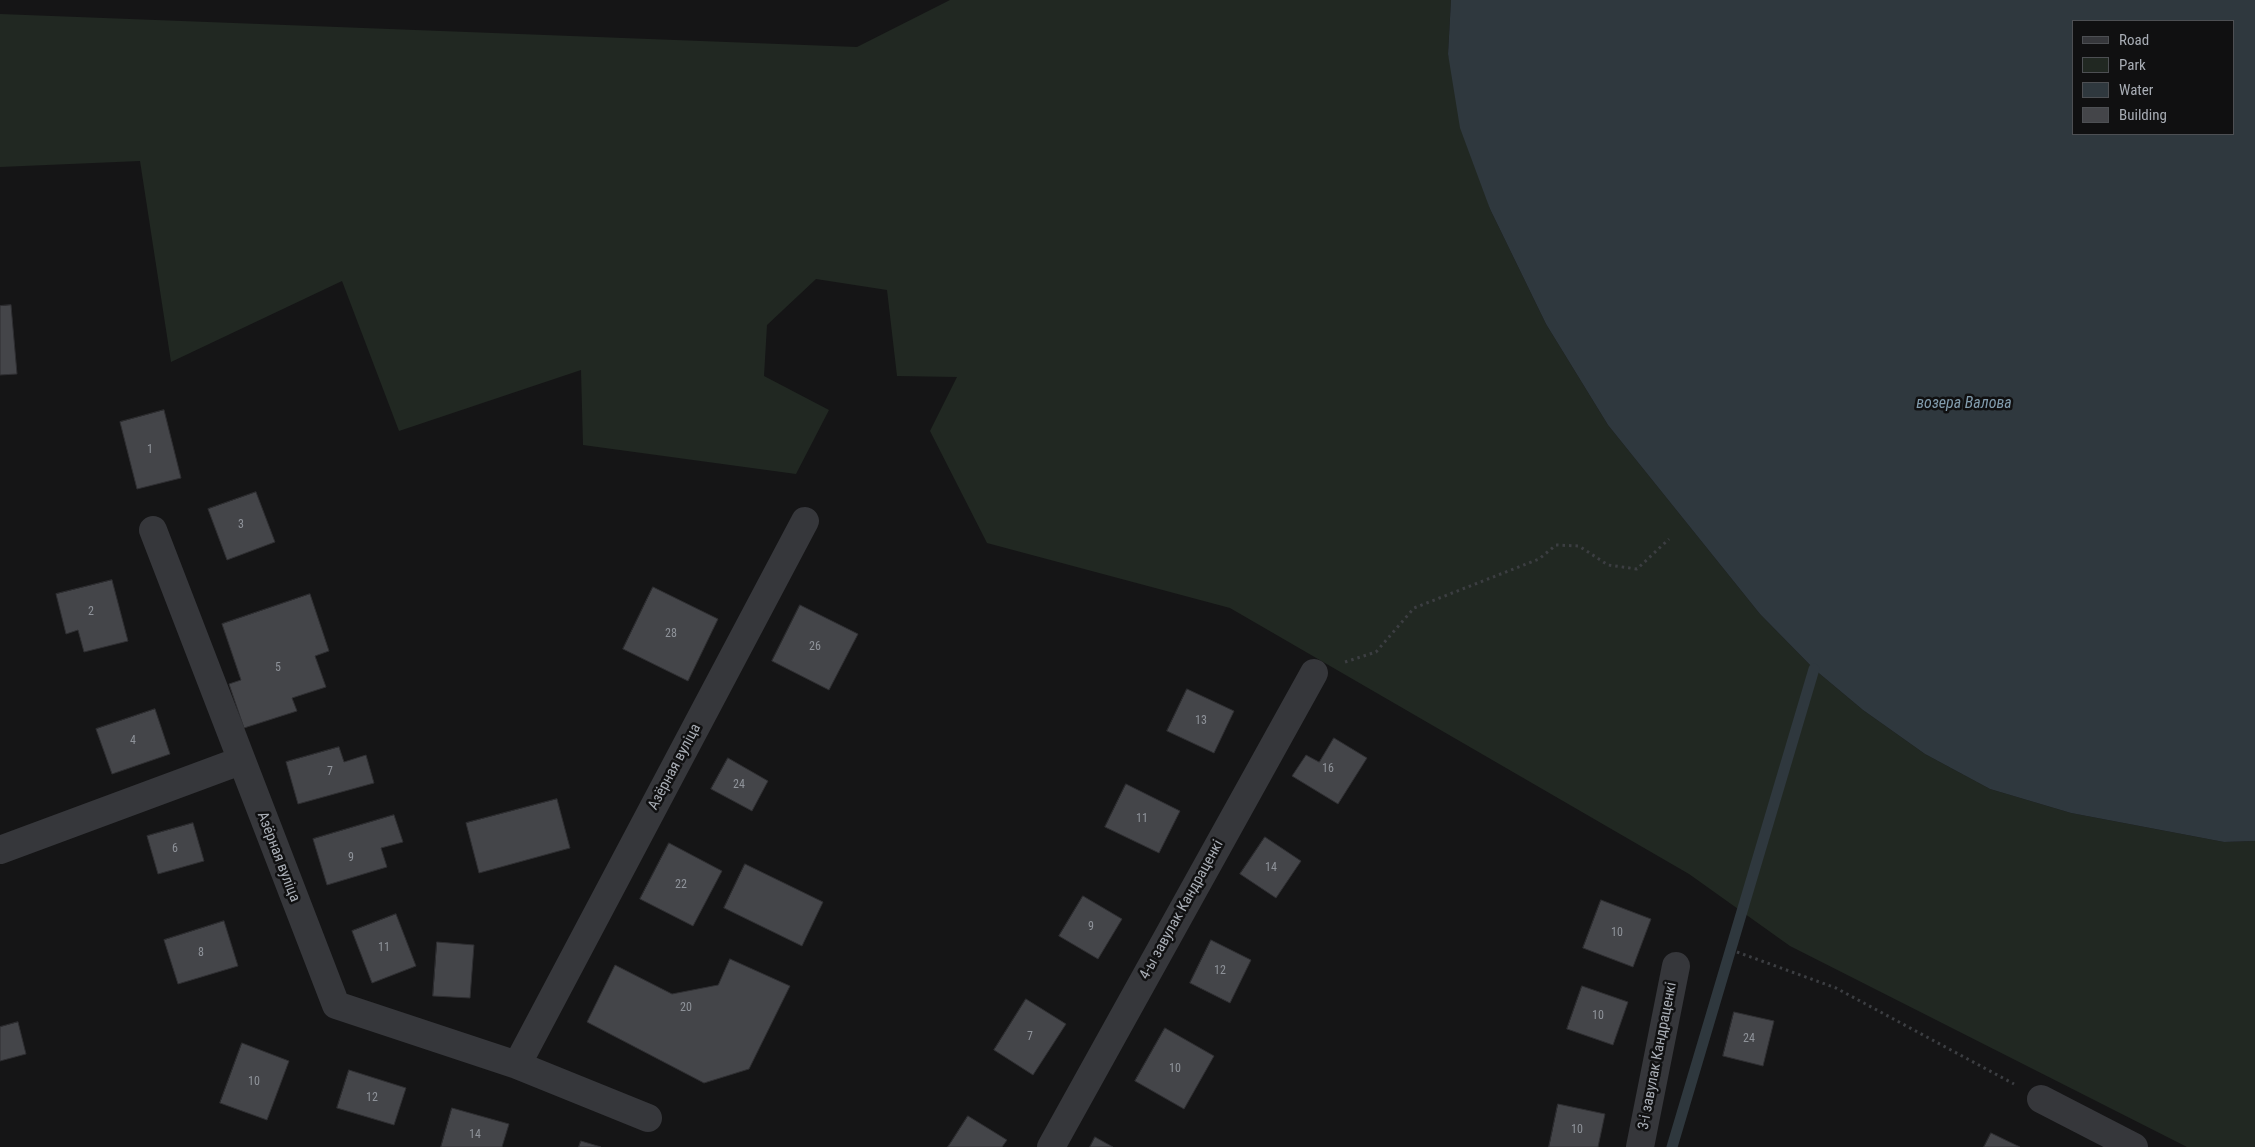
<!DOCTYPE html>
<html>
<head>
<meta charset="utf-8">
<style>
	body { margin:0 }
	#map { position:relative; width:2255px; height:1147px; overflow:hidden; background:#151516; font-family:"Roboto Condensed",sans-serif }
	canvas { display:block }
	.legend { position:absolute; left:2072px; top:20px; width:162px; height:115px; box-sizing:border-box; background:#101011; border:1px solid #4d4f53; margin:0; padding:6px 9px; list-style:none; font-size:15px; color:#a8adb5 }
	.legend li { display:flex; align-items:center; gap:10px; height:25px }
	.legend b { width:25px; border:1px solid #4d4f53 }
</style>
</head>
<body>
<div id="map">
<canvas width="2255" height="1147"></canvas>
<ul class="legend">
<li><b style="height:6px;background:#36373b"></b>Road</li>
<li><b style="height:14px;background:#212822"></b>Park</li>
<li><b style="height:14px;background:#2f383e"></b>Water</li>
<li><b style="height:14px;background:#444549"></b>Building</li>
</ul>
</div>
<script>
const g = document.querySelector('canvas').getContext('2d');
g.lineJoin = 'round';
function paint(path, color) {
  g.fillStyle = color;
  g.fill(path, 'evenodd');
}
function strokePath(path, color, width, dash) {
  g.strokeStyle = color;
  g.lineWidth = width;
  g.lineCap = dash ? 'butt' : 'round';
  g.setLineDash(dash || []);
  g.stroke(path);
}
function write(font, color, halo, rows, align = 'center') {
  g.font = font + ' "Roboto Condensed",sans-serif';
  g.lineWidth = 5;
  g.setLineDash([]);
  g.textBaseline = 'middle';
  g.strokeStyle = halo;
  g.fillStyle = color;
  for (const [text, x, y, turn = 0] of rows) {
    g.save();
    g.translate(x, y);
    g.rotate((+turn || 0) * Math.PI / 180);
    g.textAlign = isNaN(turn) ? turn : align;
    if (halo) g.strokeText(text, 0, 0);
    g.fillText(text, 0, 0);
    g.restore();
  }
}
paint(new Path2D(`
	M950,0H1451L1448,54L1490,209L1546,324L1608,425L1760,614L1814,669L1863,710L1925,754L1990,789L2071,813L2224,842L2255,841V1147H2187L1790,946L1689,874L1230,608L987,543L930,431L957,377L897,376L887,290L816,279L767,325L764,376L829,410L796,474L583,445L581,370L399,431L342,281L171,362L140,161L0,167V14L857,47Z`), '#212822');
paint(new Path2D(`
	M1451,0H2255V841L2224,842L2071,813L1990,789L1925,754L1863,710L1814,669L1760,614L1608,425L1546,324L1490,209L1460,128L1448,54ZM2074,21H2234V134H2074Z`), '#2f383e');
strokePath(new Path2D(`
	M1672,1147L1814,669`), '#2f383e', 11);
const building = new Path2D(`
	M11,305L17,374L0,375V306Z
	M164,410L181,478L137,489L120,422Z
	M256,492L275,542L227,560L208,509Z
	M112,580L128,641L84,652L78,630L66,634L56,594Z
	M653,587L718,619L688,681L623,649Z
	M310,594L329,651L315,656L326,687L292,698L297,711L244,728L229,684L241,680L222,624Z
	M800,605L858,634L829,690L772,661Z
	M1187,689L1234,711L1214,753L1167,731Z
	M155,709L170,754L112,774L96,729Z
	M1334,738L1367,758L1338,804L1292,776L1306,755L1319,762Z
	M339,747L344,762L366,755L374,783L298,804L286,762Z
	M728,758L768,781L752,811L711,789Z
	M1126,784L1180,811L1159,853L1105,827Z
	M557,799L570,848L479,873L466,823Z
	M394,815L403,842L381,848L387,867L327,885L313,839Z
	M193,823L204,861L158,874L147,836Z
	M1265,837L1301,861L1276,898L1240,874Z
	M669,843L722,871L693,926L640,899Z
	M745,864L823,902L802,946L724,908Z
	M1083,896L1122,919L1098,959L1059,936Z
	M1601,900L1651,919L1633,967L1583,948Z
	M396,914L416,966L372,983L352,931Z
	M224,921L238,966L178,984L164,940Z
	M1211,940L1251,960L1230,1003L1190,983Z
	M437,942L474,945L470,998L433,996Z
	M730,959L790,986L749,1069L704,1083L587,1022L615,965L672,994L718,985Z
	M1582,986L1628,1002L1613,1045L1567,1029Z
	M1026,999L1066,1024L1033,1075L994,1050Z
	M1734,1012L1774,1021L1763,1066L1723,1056Z
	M18,1022L26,1054L0,1061V1027Z
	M1165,1028L1214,1056L1184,1109L1135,1081Z
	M242,1043L289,1061L267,1120L220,1103Z
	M349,1070L406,1088L394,1125L337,1108Z
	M1558,1104L1605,1114L1598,1147H1549Z
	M452,1108L509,1124L502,1147H441Z
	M968,1116L1007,1140L1002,1147H948Z
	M1991,1133L2020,1147H1984Z
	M1095,1137L1113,1147H1090Z
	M581,1141L601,1147H579Z`);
paint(building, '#444549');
strokePath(building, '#2f2f32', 1);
strokePath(new Path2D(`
	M1345,662L1376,652L1414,608L1539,559L1556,545L1579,546L1608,565L1637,569L1669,539
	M1737,952L1836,988L2014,1084`), '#3c3e42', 3, [2.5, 4]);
strokePath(new Path2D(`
	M153,530L336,1005L517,1065L648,1118
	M0,850L240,761
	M517,1065L805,521
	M2041,1099L2134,1147
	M1051,1147L1314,673
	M1640,1147L1676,966`), '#36373b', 28);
write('12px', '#8f939a', null, [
	["1",150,450],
	["3",241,525],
	["2",91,612],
	["28",671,634],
	["26",815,647],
	["5",278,668],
	["13",1201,721],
	["4",133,741],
	["16",1328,769],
	["7",330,772],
	["24",739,785],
	["11",1142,819],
	["6",175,849],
	["9",351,858],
	["14",1271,868],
	["22",681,885],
	["9",1091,927],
	["10",1617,933],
	["11",384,948],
	["8",201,953],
	["12",1220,971],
	["20",686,1008],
	["10",1598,1016],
	["7",1030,1037],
	["24",1749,1039],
	["10",1175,1069],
	["10",254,1082],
	["12",372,1098],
	["10",1577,1130],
	["14",475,1135]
]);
write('15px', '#a8adb5', '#101011', [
	["Азёрная вуліца",675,767,-62],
	["Азёрная вуліца",278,857,69],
	["4-ы завулак Кандраценкі",1182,910,-61],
	["3-і завулак Кандраценкі",1658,1056,-79]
]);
write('italic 16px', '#829cad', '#101011', [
	["возера Валова",1964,404]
]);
</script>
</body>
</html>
